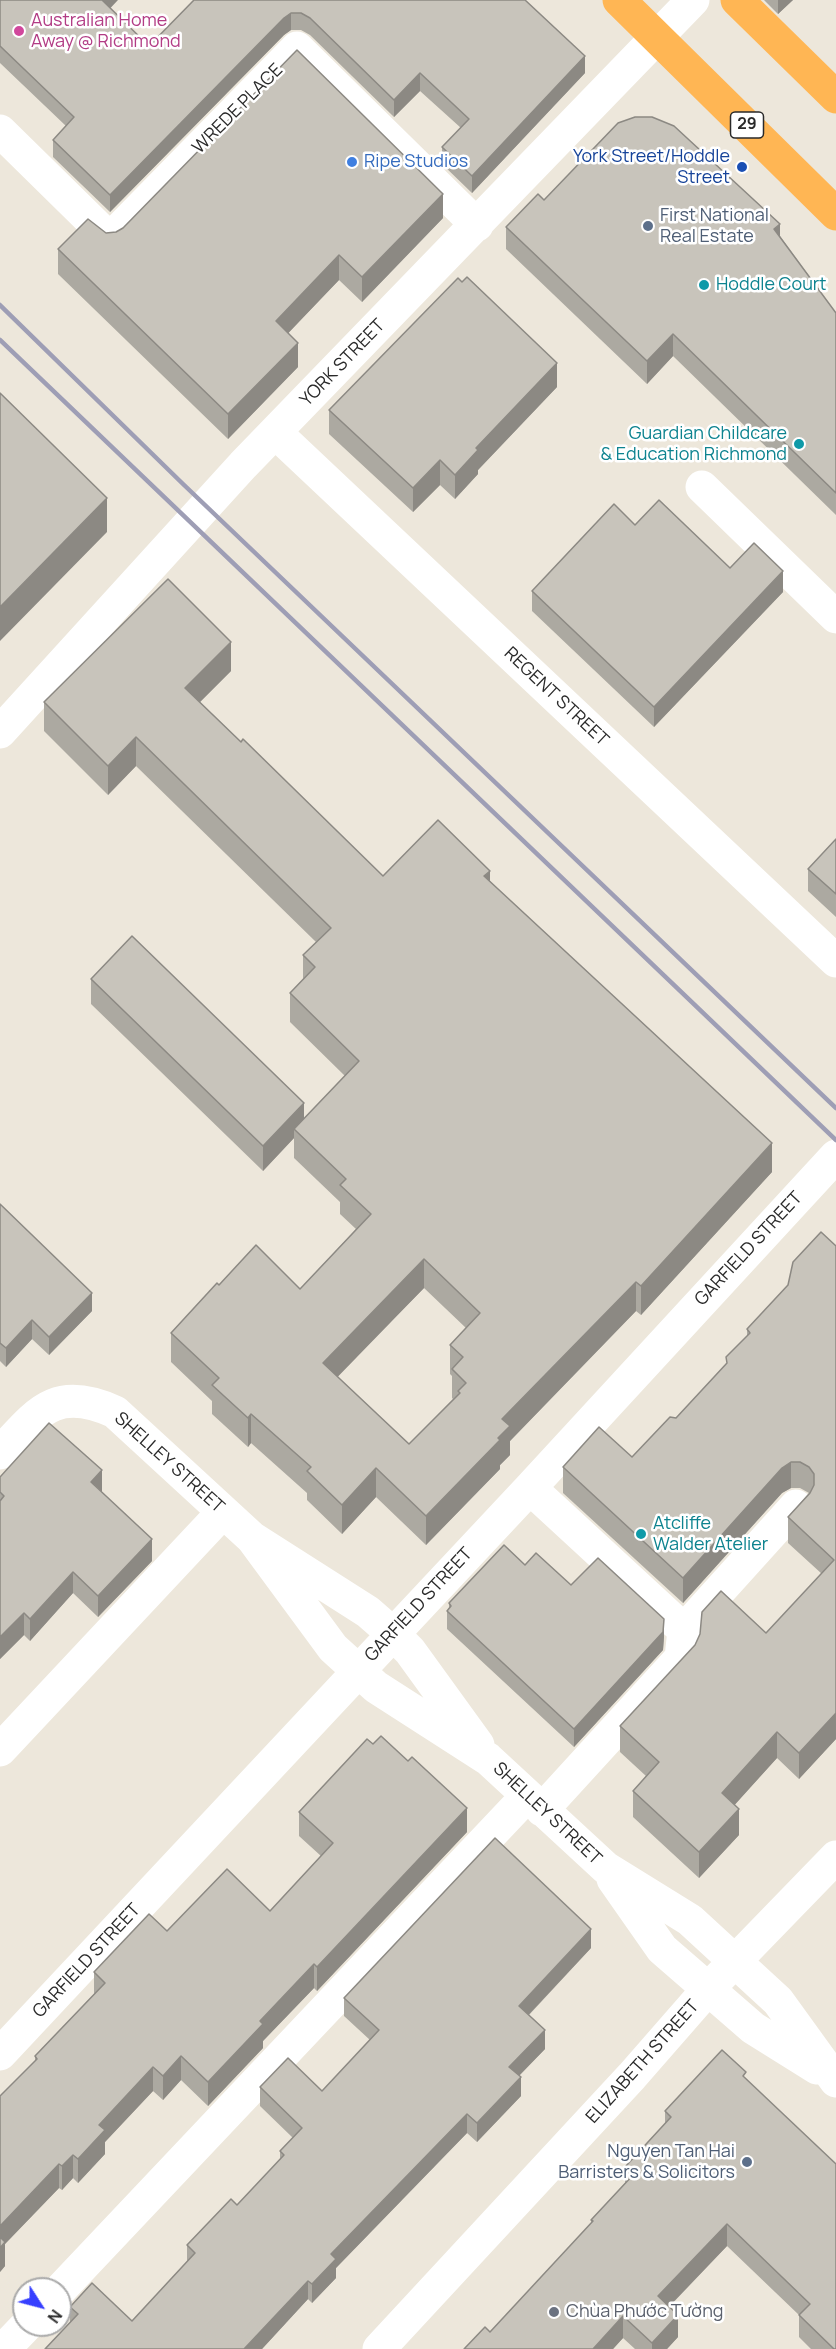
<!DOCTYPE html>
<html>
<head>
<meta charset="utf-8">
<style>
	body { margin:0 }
	#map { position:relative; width:836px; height:2349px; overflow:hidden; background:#ede7db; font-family:Manrope,sans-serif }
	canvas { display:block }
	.north { position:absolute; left:12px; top:2277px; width:60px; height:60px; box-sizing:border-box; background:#fff; border:2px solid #aaa; border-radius:50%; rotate:126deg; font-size:16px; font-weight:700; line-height:24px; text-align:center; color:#2a2a2a }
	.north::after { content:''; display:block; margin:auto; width:21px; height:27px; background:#363fff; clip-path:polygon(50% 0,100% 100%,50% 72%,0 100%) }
</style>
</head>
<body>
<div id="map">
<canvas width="836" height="2349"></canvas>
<div class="north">N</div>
</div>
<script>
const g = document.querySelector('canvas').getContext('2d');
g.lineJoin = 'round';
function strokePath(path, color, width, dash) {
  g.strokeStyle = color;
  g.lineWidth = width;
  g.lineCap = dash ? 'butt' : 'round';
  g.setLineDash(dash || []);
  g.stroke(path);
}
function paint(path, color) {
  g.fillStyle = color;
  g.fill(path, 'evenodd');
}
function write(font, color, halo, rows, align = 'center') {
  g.font = font + ' Manrope,sans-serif';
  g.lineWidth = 5;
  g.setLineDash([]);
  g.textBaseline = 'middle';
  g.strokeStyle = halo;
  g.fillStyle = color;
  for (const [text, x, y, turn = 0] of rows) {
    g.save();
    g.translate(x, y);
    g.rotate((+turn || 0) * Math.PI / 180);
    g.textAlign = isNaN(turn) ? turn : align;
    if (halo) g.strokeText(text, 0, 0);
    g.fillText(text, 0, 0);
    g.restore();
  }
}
strokePath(new Path2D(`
	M0,131L110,239L297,48L477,225
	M276,433L836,961
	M702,487L836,617
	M0,732L243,465L693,0
	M0,1453C38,1412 55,1385 115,1412L252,1538L368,1612L392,1633L410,1651L478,1745
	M530,1488L684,1630
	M252,1538L333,1648L376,1687L488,1759L606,1868L690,1920L778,2001L836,2081
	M0,1750L223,1512
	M542,1810L681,1658L684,1630L796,1506
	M613,1879L662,1949L753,2028L817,2068
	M0,2054L530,1488L836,1156
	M60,2290L527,1796
	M4,2349L27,2325
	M379,2349L632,2076L708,1989L836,1857`), '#fff', 33);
strokePath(new Path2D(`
	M619,0L836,214
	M737,0L836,97`), '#ffb654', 33);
strokePath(new Path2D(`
	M0,305L183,484L836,1108
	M0,340L836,1140`), '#9e9eb5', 4.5);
paint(new Path2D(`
	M0,0L110,8L149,46L194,0H525L585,73L472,193L442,164V147L461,128L420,91L394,117L310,35L301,30H291L284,35L110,212L53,157V140L66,126L0,63Z
	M764,0H793L778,14Z
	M544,200L780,236L836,313V515L673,356L647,384L506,249V227Z
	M443,218L362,302L339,280L288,333L298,367L228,439L58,274V249L106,233Z
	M557,387L478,470V474L455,499L440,485L413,512L329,434V410Z
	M635,525L783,592L654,727L532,611V591Z
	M231,671L200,702L241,742L383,876L490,881L772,1172L641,1315L636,1311L510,1441V1455L500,1465V1469L426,1545L376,1497L342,1534L307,1500V1493L251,1443L248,1447L212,1414V1401L171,1362V1333L219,1285L300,1289L356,1229L340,1214V1202L294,1158V1138L263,1171L91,1004V979L304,1119L345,1076L290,1022V993L303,979V955L316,942L136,766L108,795L44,731V702ZM424,1288L466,1328L450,1345V1374L452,1376V1398L453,1399L409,1444L337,1376Z
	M836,839V917L808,891V869Z
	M0,1204L92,1311L49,1355L32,1339L6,1367L0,1361Z
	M836,1246V1739L799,1779L777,1758L734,1805L739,1835L699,1878L633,1817V1791L646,1776L620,1752V1726L766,1633L822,1574L788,1543V1517L809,1493L800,1488H791L782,1493L683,1603L563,1493V1467L632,1457L676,1418L726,1364L747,1336V1329Z
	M0,1477L102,1492L152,1561L98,1617L73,1593L30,1641L24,1635L0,1659Z
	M525,1565L571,1585L664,1637L663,1650L574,1747L447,1629V1611L449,1608V1603Z
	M299,1812L467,1832L317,1991L314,1988L263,2041V2048L208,2106L181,2080L163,2100L153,2091L105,2142V2154L78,2183L73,2178L62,2190L59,2188L5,2244V2266L0,2272L35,2061V2056L94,1994V1972L167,1931L270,1911L321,1856L299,1836Z
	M591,1948L529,2015L545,2049L519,2076L521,2096L477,2142L467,2133L336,2268V2278L312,2303L308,2299L262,2349H45L70,2323V2307L132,2321L187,2262V2245L237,2205L280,2160V2151L293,2138L260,2106V2087L322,2091L370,2040L344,2016V1998Z
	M746,2079L836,2349H811L799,2337V2315L727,2246L669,2307L678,2337L667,2349H635L623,2338L613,2349H464L490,2332L591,2224V2220L625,2183V2167L665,2124V2111Z`), '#aca9a1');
paint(new Path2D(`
	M102,0H118L102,17Z
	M778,0H793L778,14Z
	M291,13V30L284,35L110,212V195L284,18Z
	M585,56V73L472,193V176Z
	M420,73V91L394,117V100Z
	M443,194V218L362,302V277Z
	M780,224V246L774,229Z
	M339,255V280L276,346V321Z
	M673,334V356L647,384V361Z
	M298,343V367L228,439V414Z
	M557,363V387L478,470V474L455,499V475L476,448Z
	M440,460V485L413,512V488Z
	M107,498V532L0,641V607Z
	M783,571V592L654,727V707Z
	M231,642V671L185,717V688Z
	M136,737V766L108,795V766Z
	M490,871V900L484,876Z
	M304,1103V1128L294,1129V1138L263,1171V1146Z
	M772,1143V1172L641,1315V1286Z
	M424,1259V1288L323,1392V1363Z
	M636,1282V1311L510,1441V1455L500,1465V1469L426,1545V1516L498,1438L502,1419Z
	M92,1293V1311L49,1355V1337Z
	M32,1320V1339L6,1367V1348Z
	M251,1414V1443L248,1447V1418Z
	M791,1462V1488L782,1493L683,1603V1578L782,1468Z
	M376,1468V1497L342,1534V1505Z
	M102,1470V1492L91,1482Z
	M152,1539V1561L98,1617V1596Z
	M73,1572V1593L30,1641V1619Z
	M24,1613V1635L0,1659V1637Z
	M664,1619V1637L663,1650L574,1747V1729Z
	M836,1713V1739L799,1779V1753Z
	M777,1732V1758L722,1819V1793Z
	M467,1808V1832L317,1991V1967Z
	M739,1809V1835L699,1878V1852Z
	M591,1929V1948L519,2025V2006Z
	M314,1964V1988L263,2041V2048L208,2106V2082L260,2021Z
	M545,2030V2049L509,2086V2067Z
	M181,2056V2080L163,2100V2076Z
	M153,2067V2091L105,2142V2154L78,2183V2159L99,2125Z
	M521,2077V2096L477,2142V2123Z
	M467,2114V2133L336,2268V2278L312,2303V2284L331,2254Z
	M73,2155V2178L62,2190V2166Z
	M59,2164V2188L5,2244V2266L0,2272V2226Z
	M727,2224V2246L658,2318V2296Z
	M308,2281V2299L262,2349H244Z
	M678,2315V2337L667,2349H652V2343Z
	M623,2316V2338L613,2349H593Z`), '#8c8983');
const building = new Path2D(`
	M0,0H102L149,46L194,0H525L585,56L472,176L442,147L469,119L420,73L394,100L310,18L301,13H291L284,18L110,195L53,140L74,117L0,46Z
	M297,50L443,194L362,277L339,255L276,321L298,343L228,414L58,249L88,219L106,233L116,232L123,228Z
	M635,117H652L674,126L780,224L774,229L836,313V493L673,334L647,361L506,227L538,194L544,200L618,123Z
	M467,277L557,363L476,448L478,450L455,475L440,460L413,488L329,410L458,278L462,282Z
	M0,393L107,498L0,607Z
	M659,500L730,568L754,543L783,571L654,707L532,591L614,504L635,525Z
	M168,579L231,642L185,688L241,742L243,739L383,876L438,820L490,871L484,876L772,1143L641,1286L636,1282L502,1419L510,1426L498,1438L500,1440L426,1516L376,1468L342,1505L307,1471L311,1467L251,1414L248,1418L212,1385L219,1378L171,1333L217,1283L219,1285L256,1245L300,1289L371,1214L340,1185L346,1179L294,1129L359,1061L290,993L315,967L303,955L331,928L136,737L108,766L44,702ZM424,1259L480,1313L450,1345L463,1357L452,1369L466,1383L458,1391L460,1393L409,1444L323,1363Z
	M836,839V894L808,869Z
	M132,936L304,1103L263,1146L91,979Z
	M0,1204L92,1293L49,1337L32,1320L6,1348L0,1343Z
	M821,1232L836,1246V1713L799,1753L777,1732L722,1793L739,1809L699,1852L633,1791L659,1762L620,1726L695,1645L700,1634L702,1612L721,1591L766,1633L834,1560L788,1517L810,1493L814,1485V1474L809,1467L800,1462H791L782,1468L683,1578L563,1467L599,1427L632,1457L670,1417L676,1418L727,1363L726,1357L750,1333L747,1329L788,1285L793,1262Z
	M49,1423L102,1470L91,1482L152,1539L98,1596L73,1572L30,1619L24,1613L0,1637V1501L4,1496L0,1492V1477Z
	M504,1545L525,1565L536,1553L571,1585L598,1558L664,1619L663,1632L574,1729L447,1611L451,1606L449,1603Z
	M381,1736L408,1761L412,1757L467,1808L317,1967L314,1964L260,2021L263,2024L208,2082L181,2056L163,2076L153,2067L99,2125L105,2130L78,2159L73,2155L62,2166L59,2164L0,2226V2096L37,2059L35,2056L105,1983L94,1972L149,1914L167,1931L227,1869L270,1911L333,1843L299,1812L367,1739L373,1744Z
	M495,1838L591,1929L519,2006L545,2030L509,2067L521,2077L477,2123L467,2114L331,2254L336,2259L312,2284L308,2281L244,2349H45L78,2314L70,2307L92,2283L132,2321L195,2253L187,2245L231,2199L237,2205L284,2155L280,2151L302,2128L260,2087L288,2058L322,2091L379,2030L344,1998Z
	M722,2050L746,2072L743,2076L836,2164V2349H834L799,2315L810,2304L727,2224L658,2296L678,2315L652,2343L623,2316L593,2349H464L485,2327L490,2332L593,2221L591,2220L633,2175L625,2167L671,2117L665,2111Z
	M0,2237L5,2242L0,2248Z`);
paint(building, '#c8c4bb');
strokePath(building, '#8c8983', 1.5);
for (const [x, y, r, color] of [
	[19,31,6,"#d1479c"],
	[352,162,6,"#3f7fe0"],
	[742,167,6,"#1a4fb4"],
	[648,226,6,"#5c6f8a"],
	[704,285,6,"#0f9aa8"],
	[799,444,6,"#0f9aa8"],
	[641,1534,6,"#0f9aa8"],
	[747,2162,6,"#5c6f8a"],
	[554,2312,6,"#6b7280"]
]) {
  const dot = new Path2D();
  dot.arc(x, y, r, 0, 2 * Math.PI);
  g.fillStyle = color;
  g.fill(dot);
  strokePath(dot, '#fff', 2);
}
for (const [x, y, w] of [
	[747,125,33]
]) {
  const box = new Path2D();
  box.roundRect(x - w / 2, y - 13, w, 26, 4.5);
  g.fillStyle = '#fff';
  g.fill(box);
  strokePath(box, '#2a2a2a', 1.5);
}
write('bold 16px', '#2a2a2a', null, [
	["29",747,125]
]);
write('18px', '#b23c85', '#fff', [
	["Australian Home",31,21],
	["Away @ Richmond",31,42]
], 'left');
write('18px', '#2a2a2a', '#fff', [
	["WREDE PLACE",238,109,-45],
	["YORK STREET",343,363,-46],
	["REGENT STREET",556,697,43],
	["GARFIELD STREET",749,1249,-47],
	["SHELLEY STREET",169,1463,42],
	["GARFIELD STREET",419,1605,-47],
	["SHELLEY STREET",547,1814,43],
	["GARFIELD STREET",87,1961,-47],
	["ELIZABETH STREET",643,2062,-48]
]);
write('18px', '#164399', '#fff', [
	["York Street/Hoddle",730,157],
	["Street",730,178]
], 'right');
write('18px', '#366cbe', '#fff', [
	["Ripe Studios",364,162]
], 'left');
write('18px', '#4e5e75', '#fff', [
	["First National",660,216],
	["Real Estate",660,237],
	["Nguyen Tan Hai",735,2152,"right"],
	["Barristers & Solicitors",735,2173,"right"]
], 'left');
write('18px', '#0d838f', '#fff', [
	["Hoddle Court",716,285],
	["Guardian Childcare",787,434,"right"],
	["& Education Richmond",787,455,"right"],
	["Atcliffe",653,1524],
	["Walder Atelier",653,1545]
], 'left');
write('18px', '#5b616d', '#fff', [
	["Chùa Phước Tường",566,2312]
], 'left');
</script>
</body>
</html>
